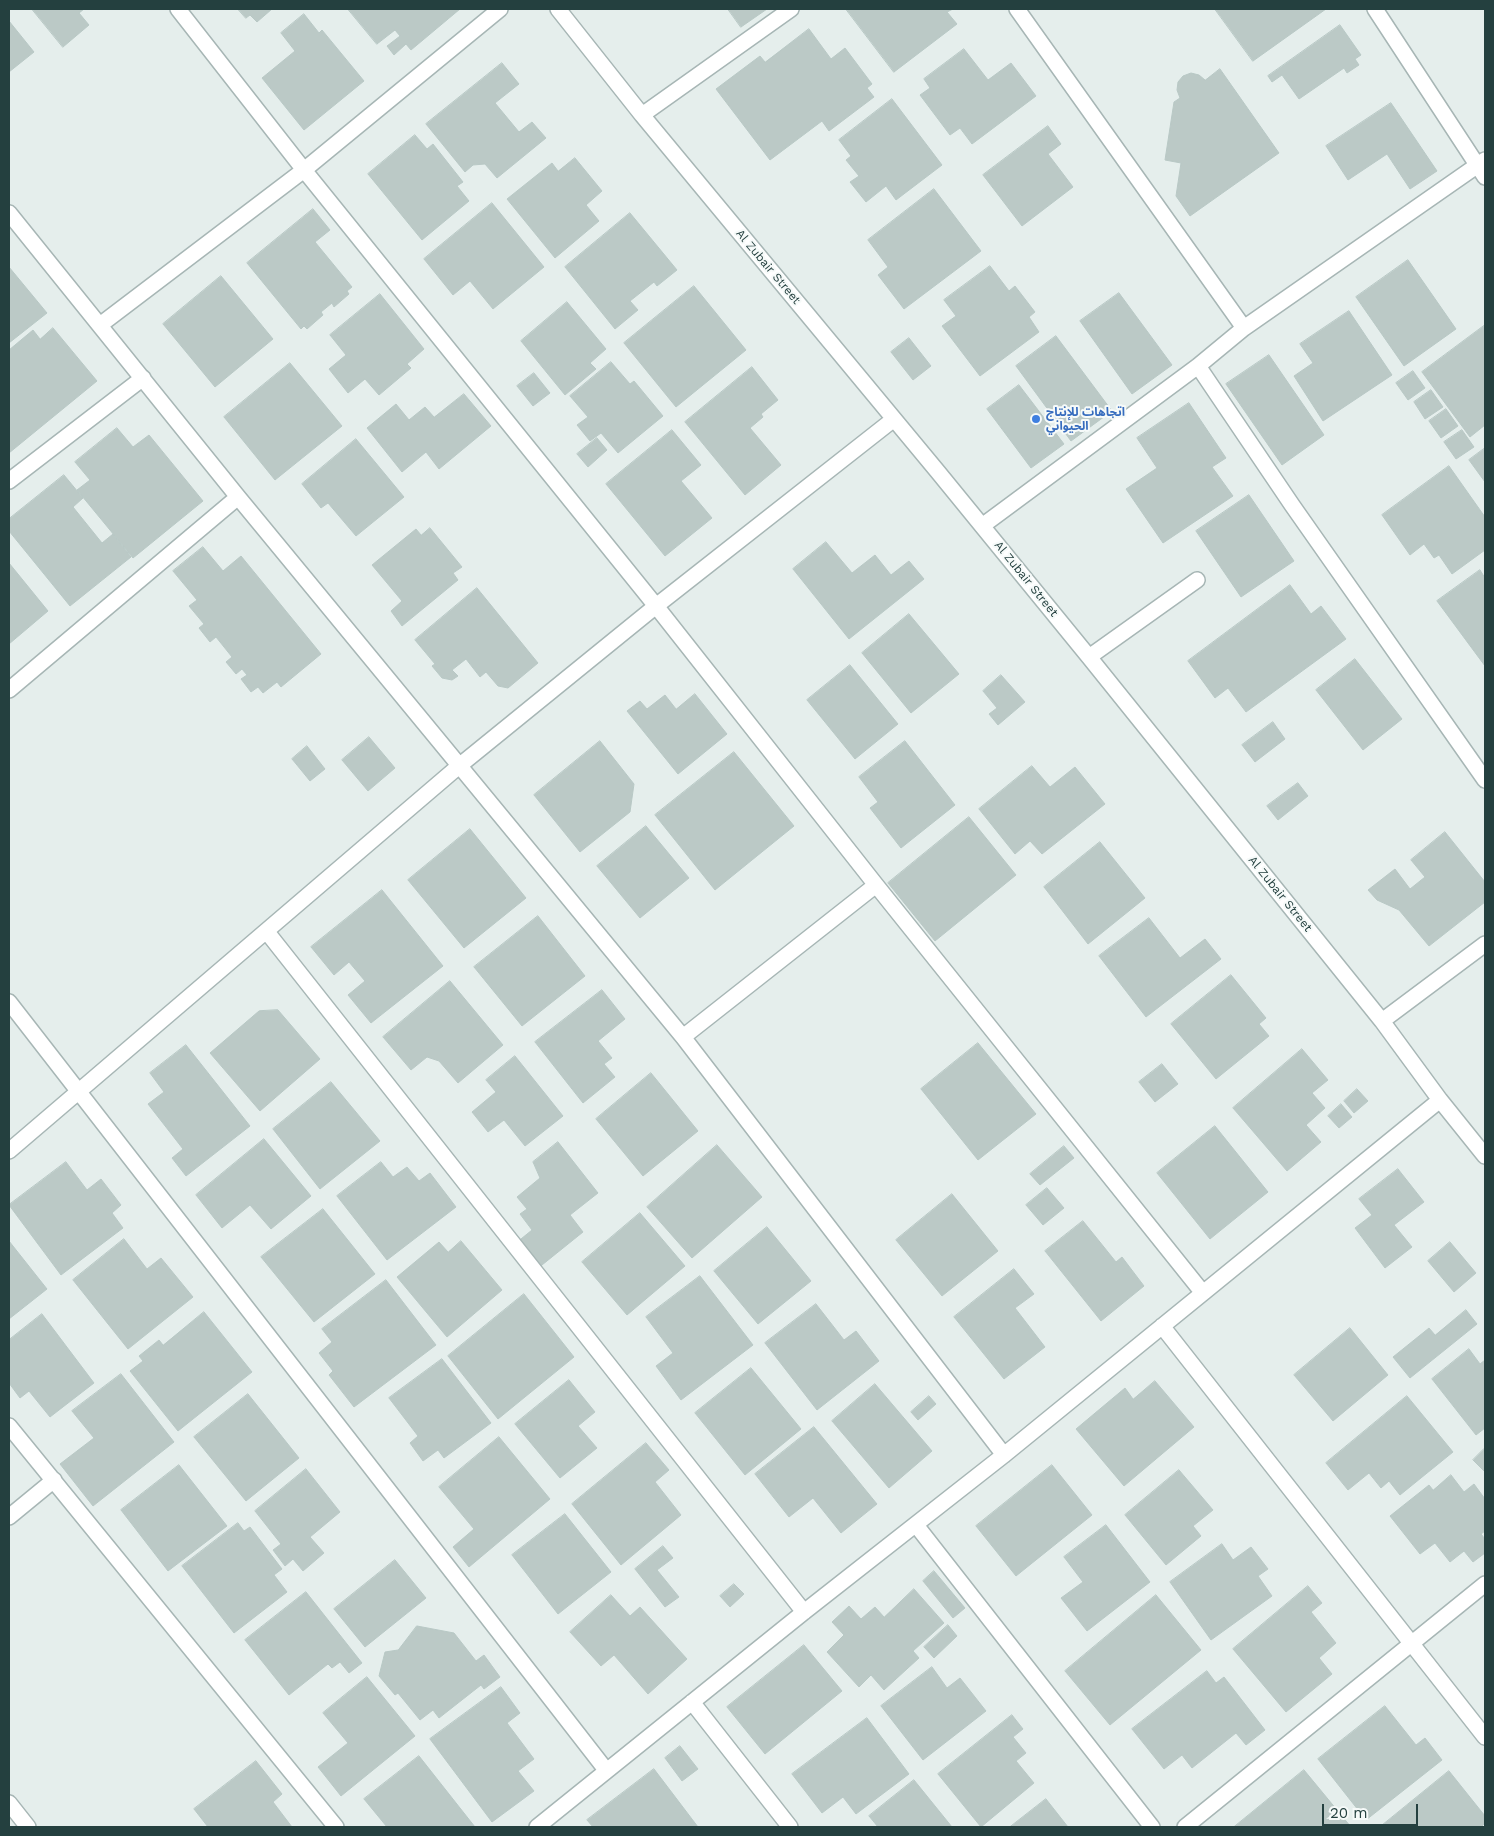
<!DOCTYPE html>
<html>
<head>
<meta charset="utf-8">
<style>
	body { margin:0 }
	#map { position:relative; width:1494px; height:1836px; overflow:hidden; background:#e5eeec; font-family:"Work Sans",sans-serif }
	canvas { display:block }
	.frame { position:absolute; inset:0; border:10px solid #24403f; pointer-events:none }
	.scale { position:absolute; left:1322px; top:1804px; width:96px; height:22px; box-sizing:border-box; border:2px solid #24403f; border-top:0; padding-left:6px; font-size:15px; line-height:18px; white-space:nowrap; color:#24403f; -webkit-text-stroke:4px #f6faf9; paint-order:stroke }
</style>
</head>
<body>
<div id="map">
<canvas width="1494" height="1836"></canvas>
<div class="frame"></div>
<div class="scale">20 m</div>
</div>
<script>
const g = document.querySelector('canvas').getContext('2d');
g.lineJoin = 'round';
function paint(path, color) {
  g.fillStyle = color;
  g.fill(path, 'evenodd');
}
function strokePath(path, color, width, dash) {
  g.strokeStyle = color;
  g.lineWidth = width;
  g.lineCap = dash ? 'butt' : 'round';
  g.setLineDash(dash || []);
  g.stroke(path);
}
function write(font, color, halo, rows, align = 'center') {
  g.font = font + ' "Work Sans","Noto Sans Arabic",sans-serif';
  g.lineWidth = 4;
  g.setLineDash([]);
  g.textBaseline = 'middle';
  g.strokeStyle = halo;
  g.fillStyle = color;
  for (const [text, x, y, turn = 0] of rows) {
    g.save();
    g.translate(x, y);
    g.rotate((+turn || 0) * Math.PI / 180);
    g.textAlign = isNaN(turn) ? turn : align;
    if (halo) g.strokeText(text, 0, 0);
    g.fillText(text, 0, 0);
    g.restore();
  }
}
const building = new Path2D(`
	M32,9H84L79,13L89,25L63,47Z
	M238,9H272L257,22L250,15L246,18Z
	M348,9H460L411,50L406,44L394,55L387,46L400,36L395,30L377,44Z
	M728,9H767L741,27Z
	M846,9H953L947,12L957,24L894,72Z
	M1215,9H1326L1253,61Z
	M304,14L319,33L322,30L364,81L304,130L262,78L295,51L281,33Z
	M9,21L34,52L9,72Z
	M1340,25L1361,55L1355,59L1359,65L1347,73L1344,68L1299,99L1282,75L1272,82L1268,76Z
	M809,29L831,59L845,48L872,84L867,88L874,97L829,131L822,121L770,160L716,89L760,56L765,62Z
	M964,49L988,80L1011,63L1036,96L972,144L960,128L950,135L920,95L930,88L924,79Z
	M502,63L519,84L495,103L519,132L532,122L546,138L497,178L485,164L473,165L465,172L426,124Z
	M1220,69L1279,153L1190,216L1176,196L1181,163L1165,160L1174,102L1180,98L1177,90L1178,82L1183,76L1191,73L1199,75L1205,80Z
	M892,99L942,165L896,200L886,186L866,202L850,182L859,176L846,160L851,156L839,140Z
	M1391,103L1437,171L1410,189L1387,154L1348,180L1326,146Z
	M1048,126L1061,144L1048,154L1073,187L1022,226L983,175Z
	M415,135L427,149L433,144L463,182L457,186L469,201L422,240L368,174Z
	M575,158L602,191L586,205L599,221L555,258L507,199L552,163L558,171Z
	M934,189L981,251L904,309L878,275L888,267L868,240Z
	M492,203L544,267L493,309L470,281L453,295L424,259Z
	M313,209L330,230L315,242L352,287L347,291L349,294L334,307L332,303L321,312L323,315L307,329L304,326L301,329L247,263Z
	M630,213L677,270L657,286L654,282L630,301L638,310L615,329L565,267Z
	M1408,260L1456,329L1404,366L1356,297Z
	M990,266L1009,291L1015,286L1035,312L1029,317L1039,332L980,376L942,326L956,316L944,300Z
	M9,267L47,313L9,343Z
	M221,276L273,339L215,387L163,324Z
	M694,286L746,350L676,407L624,343Z
	M1119,293L1172,365L1132,394L1080,321Z
	M380,294L424,349L407,364L411,368L379,395L365,379L348,393L329,369L346,355L330,335Z
	M567,302L606,349L590,363L596,369L565,395L521,341Z
	M1349,311L1392,375L1323,421L1294,376L1313,363L1300,344Z
	M1485,325V425L1470,437L1422,372Z
	M53,328L97,381L9,453V350L33,330L40,339Z
	M1056,336L1112,411L1071,441L1016,366Z
	M909,338L931,366L913,380L891,352Z
	M1269,355L1324,435L1282,465L1226,384Z
	M611,362L630,384L634,381L663,416L618,453L601,433L590,441L577,425L588,417L570,396Z
	M290,363L342,426L275,480L224,417Z
	M752,367L778,400L761,414L763,417L750,428L781,465L745,495L685,422Z
	M1413,371L1425,388L1408,400L1396,383Z
	M534,373L550,393L533,406L517,386Z
	M1019,385L1064,444L1031,468L987,409Z
	M1431,390L1443,407L1425,419L1414,402Z
	M464,394L491,426L439,469L426,452L402,472L367,428L396,404L409,420L425,407L434,417Z
	M1189,403L1226,458L1212,467L1233,496L1163,543L1126,489L1157,468L1137,438Z
	M1446,409L1458,426L1441,438L1429,421Z
	M117,428L133,447L149,435L203,501L133,558L77,490L90,480L75,462Z
	M672,430L701,465L681,481L712,518L665,556L606,484Z
	M1462,430L1474,447L1456,459L1444,442Z
	M597,438L607,450L588,467L577,454Z
	M356,439L404,497L356,536L328,503L321,508L302,484Z
	M1485,448V482L1469,460Z
	M1449,466L1485,517V550L1452,574L1439,555L1434,558L1424,544L1410,555L1382,515Z
	M64,475L83,498L73,507L102,543L113,534L131,557L70,606L9,531V519Z
	M1249,495L1294,561L1241,597L1196,531Z
	M430,528L462,567L453,573L458,580L402,626L391,611L402,601L372,565L416,529L421,535Z
	M826,542L852,573L875,555L891,575L909,561L924,579L849,639L793,569Z
	M203,547L223,571L241,556L321,654L281,687L277,682L263,693L258,687L251,692L241,679L247,675L242,669L236,674L226,662L232,657L216,637L210,642L199,628L204,624L189,606L197,600L173,571Z
	M9,563L48,611L9,644Z
	M1480,570L1485,578V666L1437,601Z
	M1290,585L1311,614L1321,606L1346,639L1246,712L1228,688L1215,698L1188,661Z
	M477,588L538,663L508,688L498,686L486,672L480,677L466,659L452,670L458,676L452,680L442,678L432,666L435,664L415,640Z
	M909,614L959,674L911,713L862,653Z
	M1355,659L1402,719L1363,750L1316,690Z
	M850,665L898,724L855,759L807,700Z
	M1001,675L1025,702L998,725L989,714L997,708L983,691Z
	M695,694L727,734L678,774L627,711L640,701L647,709L665,695L676,709Z
	M1273,722L1285,739L1255,762L1242,745Z
	M369,737L395,768L368,791L342,760Z
	M600,741L634,784L630,812L580,852L534,795Z
	M905,741L955,805L901,848L870,808L878,802L859,777Z
	M307,746L325,769L310,781L292,759Z
	M734,752L794,826L715,890L655,815Z
	M1032,766L1050,787L1075,767L1105,804L1042,854L1030,841L1015,854L979,809Z
	M1298,783L1308,796L1278,820L1267,806Z
	M969,817L1016,875L935,941L888,883Z
	M646,826L689,878L640,918L597,866Z
	M470,829L526,898L464,948L408,880Z
	M1445,832L1485,882V902L1429,946L1399,910L1377,900L1368,890L1395,869L1410,889L1425,877L1411,860Z
	M1100,842L1145,898L1088,944L1044,887Z
	M382,890L443,966L371,1023L348,995L365,981L349,962L334,975L311,947Z
	M538,916L585,976L522,1026L474,967Z
	M1149,918L1180,958L1205,939L1221,959L1146,1017L1099,956Z
	M1231,975L1266,1018L1259,1024L1269,1036L1216,1079L1171,1024Z
	M450,981L503,1045L458,1083L439,1061L427,1057L411,1070L383,1037Z
	M602,990L625,1019L598,1041L612,1058L604,1064L615,1077L583,1103L535,1042Z
	M278,1010L320,1059L260,1111L210,1053L259,1011Z
	M978,1043L1036,1114L978,1160L921,1089Z
	M186,1045L250,1126L186,1176L172,1158L183,1149L148,1104L164,1092L150,1073Z
	M1302,1049L1328,1080L1312,1093L1325,1108L1306,1125L1321,1142L1287,1171L1233,1108Z
	M515,1056L563,1116L525,1146L504,1120L488,1132L472,1112L496,1092L486,1080Z
	M1162,1064L1178,1084L1155,1102L1139,1082Z
	M651,1073L698,1131L643,1176L596,1119Z
	M331,1082L380,1141L320,1189L273,1129Z
	M1357,1089L1368,1101L1354,1113L1344,1101Z
	M1341,1104L1352,1117L1339,1128L1328,1116Z
	M1215,1126L1268,1192L1210,1239L1157,1173Z
	M264,1139L311,1196L271,1229L250,1205L222,1228L196,1195Z
	M558,1142L598,1193L570,1215L583,1232L537,1269L516,1243L532,1230L520,1214L527,1209L517,1197L540,1178L533,1162Z
	M717,1145L762,1197L692,1258L647,1207Z
	M1064,1146L1074,1158L1040,1185L1030,1174Z
	M66,1162L87,1190L101,1179L121,1205L112,1213L123,1228L61,1275L9,1205Z
	M381,1162L393,1177L407,1167L419,1181L430,1173L456,1207L387,1260L337,1196Z
	M1398,1169L1424,1202L1394,1225L1412,1247L1385,1268L1355,1228L1372,1215L1359,1199Z
	M1047,1188L1064,1208L1043,1225L1026,1205Z
	M952,1194L998,1251L942,1296L896,1240Z
	M323,1209L375,1274L314,1322L261,1257Z
	M640,1213L685,1266L627,1315L582,1262Z
	M1083,1221L1116,1262L1122,1257L1144,1286L1101,1321L1045,1251Z
	M767,1227L811,1281L758,1324L714,1271Z
	M124,1239L147,1269L161,1258L193,1297L128,1349L73,1280Z
	M9,1241L47,1289L9,1319Z
	M461,1241L502,1290L447,1337L397,1277L439,1242L448,1252Z
	M1450,1242L1476,1273L1454,1292L1428,1261Z
	M1014,1269L1034,1294L1015,1308L1045,1347L1004,1379L954,1317Z
	M700,1276L753,1345L681,1400L656,1366L673,1353L646,1317Z
	M386,1280L436,1345L354,1407L329,1375L333,1371L319,1353L332,1342L322,1329Z
	M524,1294L574,1357L498,1419L448,1356Z
	M816,1304L844,1340L856,1331L879,1361L817,1410L765,1343Z
	M1466,1310L1477,1324L1410,1378L1393,1357L1429,1328L1435,1335Z
	M204,1312L252,1372L178,1431L130,1371L143,1361L139,1356L159,1340L163,1345Z
	M42,1314L94,1383L50,1417L29,1391L20,1398L9,1383V1340Z
	M1350,1328L1388,1375L1333,1421L1294,1375Z
	M1469,1349L1480,1364L1485,1360V1428L1476,1435L1432,1379Z
	M442,1359L491,1423L444,1458L438,1450L423,1461L410,1443L418,1436L389,1398Z
	M751,1368L801,1429L745,1475L695,1413Z
	M121,1374L174,1442L93,1506L60,1464L94,1438L72,1411Z
	M569,1380L595,1412L578,1426L597,1448L560,1478L515,1424Z
	M1155,1381L1194,1427L1124,1486L1076,1429L1125,1388L1133,1399Z
	M875,1384L932,1451L889,1488L832,1421Z
	M248,1394L299,1458L246,1501L194,1437Z
	M929,1396L936,1404L918,1420L911,1412Z
	M1407,1396L1453,1452L1400,1495L1389,1481L1381,1488L1369,1473L1348,1490L1326,1463Z
	M814,1427L877,1504L841,1533L813,1498L789,1517L755,1474Z
	M499,1437L550,1499L469,1567L453,1547L474,1529L439,1487Z
	M646,1443L669,1470L655,1482L681,1515L621,1565L572,1504Z
	M1484,1449L1485,1450V1472L1473,1460Z
	M179,1465L227,1526L168,1571L121,1510Z
	M1052,1465L1092,1515L1016,1576L976,1526Z
	M306,1469L340,1512L310,1537L324,1553L303,1571L293,1559L285,1566L273,1550L281,1544L255,1511Z
	M1179,1470L1213,1510L1193,1526L1201,1536L1166,1565L1125,1515Z
	M1451,1475L1464,1492L1474,1484L1485,1499V1531L1481,1534L1485,1539V1553L1473,1562L1464,1551L1450,1562L1435,1543L1420,1554L1390,1516L1429,1485L1433,1490Z
	M565,1514L611,1572L558,1614L512,1555Z
	M238,1523L244,1531L250,1527L282,1569L274,1575L287,1592L234,1633L182,1566Z
	M1106,1525L1150,1582L1087,1631L1061,1598L1083,1582L1064,1557Z
	M1222,1544L1233,1560L1251,1547L1268,1569L1258,1576L1272,1596L1211,1640L1170,1582Z
	M663,1546L673,1558L657,1570L679,1597L665,1607L635,1569Z
	M395,1560L426,1598L365,1647L334,1609Z
	M934,1571L965,1608L953,1618L923,1581Z
	M734,1584L744,1594L730,1607L720,1596Z
	M1308,1586L1322,1603L1311,1612L1336,1643L1319,1658L1332,1674L1286,1712L1233,1649Z
	M914,1589L944,1623L913,1651L919,1658L884,1690L871,1675L859,1687L827,1652L844,1635L832,1622L849,1606L861,1619L875,1607L884,1617Z
	M306,1592L362,1663L349,1673L340,1662L332,1668L328,1664L289,1695L245,1640Z
	M611,1595L630,1616L640,1607L687,1659L648,1694L614,1655L601,1666L570,1632Z
	M1156,1595L1201,1650L1110,1725L1065,1671Z
	M948,1625L957,1636L934,1658L924,1647Z
	M417,1626L454,1633L476,1661L484,1655L500,1677L484,1689L481,1685L439,1718L433,1710L420,1720L398,1693L395,1695L379,1676L385,1652L398,1650Z
	M804,1645L842,1691L765,1754L727,1707Z
	M932,1667L947,1688L960,1678L986,1711L923,1760L881,1706Z
	M1207,1671L1216,1683L1224,1677L1265,1730L1246,1745L1236,1733L1192,1768L1182,1755L1164,1769L1132,1729Z
	M367,1677L415,1736L341,1796L318,1767L348,1743L323,1713Z
	M501,1687L520,1713L507,1723L534,1759L518,1771L534,1791L492,1822L430,1739Z
	M1385,1706L1416,1745L1425,1738L1442,1760L1366,1820L1318,1759Z
	M1012,1715L1023,1729L1013,1737L1026,1753L1016,1761L1034,1783L981,1827L938,1774Z
	M867,1718L909,1774L856,1814L843,1797L822,1813L792,1774Z
	M680,1746L698,1769L682,1781L665,1758Z
	M419,1756L475,1827H387L364,1799Z
	M256,1761L282,1794L273,1802L292,1827H208L194,1809Z
	M654,1769L698,1827H593L587,1820Z
	M1304,1770L1351,1827H1234Z
	M1449,1771L1485,1816V1823L1481,1827H1380Z
	M914,1780L952,1827H878L869,1816Z
	M1046,1799L1068,1827H1010Z`);
paint(building, '#bbc9c6');
strokePath(building, '#b8c8c5', 1);
const minor = new Path2D(`
	M178,9L304,170L656,606L876,885L1203,1293
	M558,9L642,115L938,472L1089,657L1382,1021L1440,1100L1485,1156
	M1017,9L1244,328
	M1375,9L1485,177
	M642,115L791,9
	M9,213L238,497L683,1037L1004,1455
	M100,325L304,170L500,9
	M1198,366L1292,505L1485,780
	M9,481L143,378
	M982,526L1198,366L1244,328L1485,160
	M1089,657L1197,580
	M9,690L238,497
	M267,932L804,1612
	M9,1002L606,1770
	M1382,1021L1485,944
	M683,1037L876,885
	M9,1151L459,766L656,606L894,419
	M1162,1326L1485,1737
	M9,1426L336,1827
	M9,1517L54,1480
	M916,1525L1152,1827
	M692,1702L790,1827
	M9,1803L28,1827
	M537,1827L804,1612L1004,1455L1440,1100
	M1185,1827L1485,1584`);
strokePath(minor, '#a7b6b5', 18);
strokePath(minor, '#fff', 15);
for (const [x, y, r, color] of [
	[1036,419,5,"#3f7fe0"]
]) {
  const dot = new Path2D();
  dot.arc(x, y, r, 0, 2 * Math.PI);
  g.fillStyle = color;
  g.fill(dot);
  strokePath(dot, '#f6faf9', 2);
}
write('12px', '#24403f', '#f6faf9', [
	["Al Zubair Street",768,267,50],
	["Al Zubair Street",1026,579,51],
	["Al Zubair Street",1280,894,51]
]);
write('bold 12px', '#366cbe', '#f6faf9', [
	["اتجاهات للإنتاج",1046,412],
	["الحيواني",1046,426]
], 'left');
</script>
</body>
</html>
